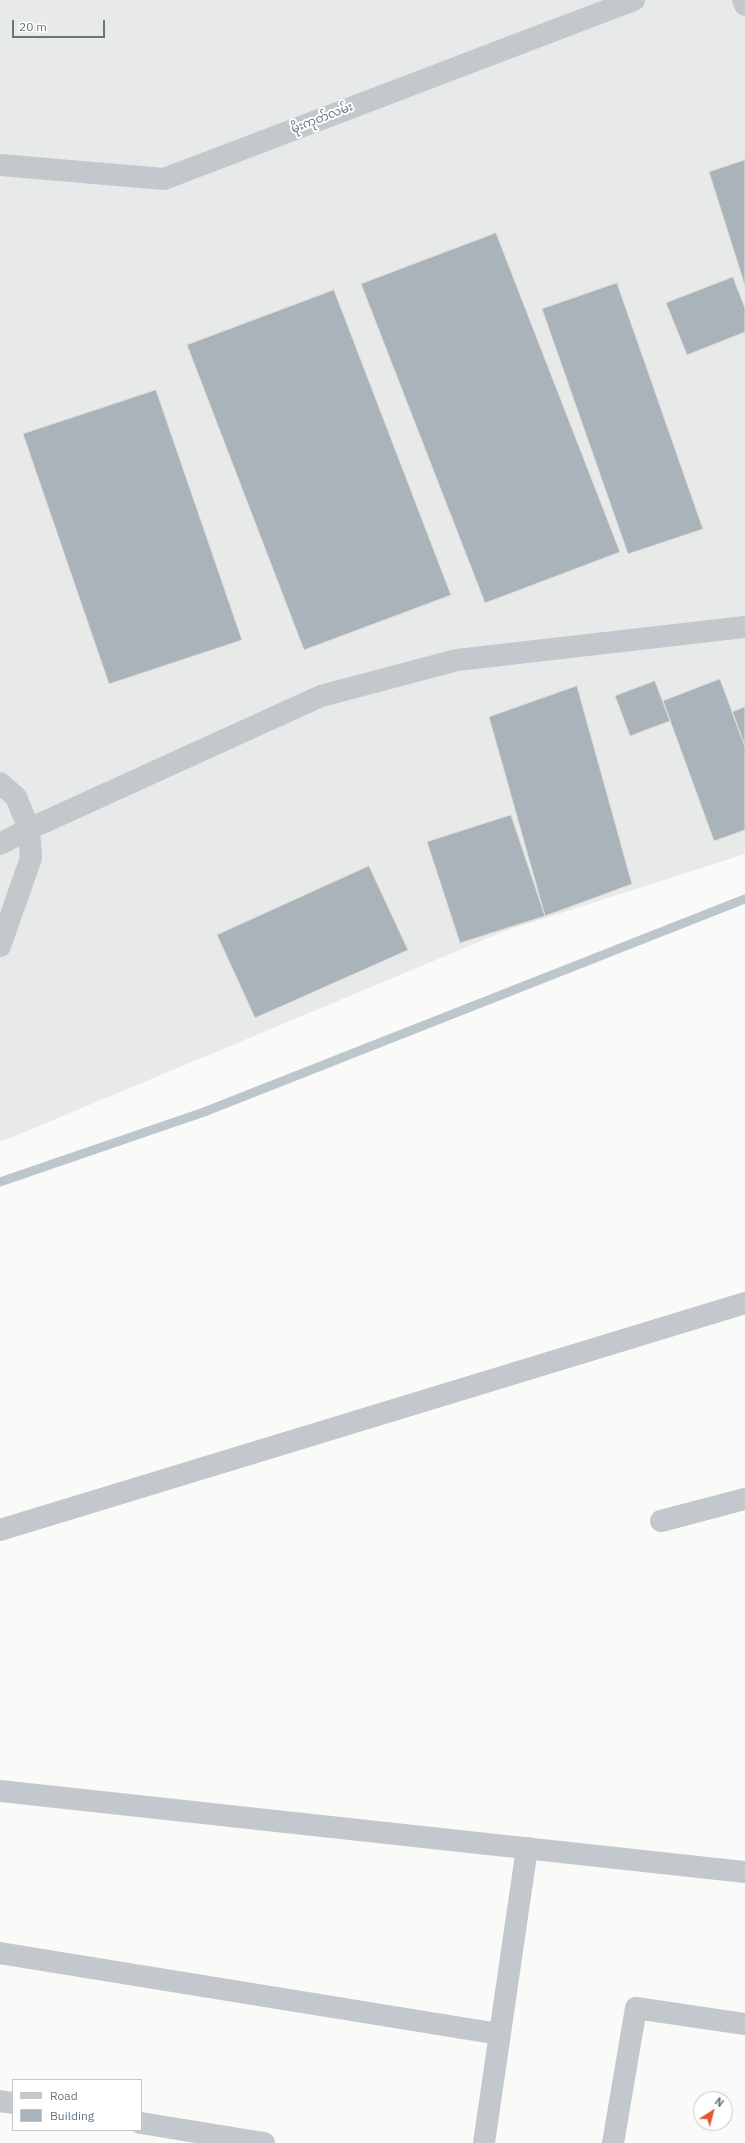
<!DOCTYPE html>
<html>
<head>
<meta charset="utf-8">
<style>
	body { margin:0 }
	#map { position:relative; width:745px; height:2143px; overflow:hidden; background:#fafaf8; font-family:"IBM Plex Sans",sans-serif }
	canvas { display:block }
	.legend { position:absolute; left:12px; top:2079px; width:130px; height:52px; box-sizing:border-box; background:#fff; border:1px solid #c1c8cd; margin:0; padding:5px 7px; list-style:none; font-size:12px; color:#657683 }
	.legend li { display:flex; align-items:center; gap:8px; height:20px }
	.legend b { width:20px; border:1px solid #c1c8cd }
	.north { position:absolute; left:693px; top:2091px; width:40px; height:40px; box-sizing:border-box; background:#fff; border:1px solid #c1c8cd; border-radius:50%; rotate:36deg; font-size:11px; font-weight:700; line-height:16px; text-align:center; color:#657683 }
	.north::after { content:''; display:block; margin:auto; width:14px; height:18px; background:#e4572e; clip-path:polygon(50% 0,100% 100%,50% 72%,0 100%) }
	.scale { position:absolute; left:12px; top:20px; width:93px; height:18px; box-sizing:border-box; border:2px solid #657683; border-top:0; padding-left:5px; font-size:12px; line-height:14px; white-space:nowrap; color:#657683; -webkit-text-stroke:3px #fff; paint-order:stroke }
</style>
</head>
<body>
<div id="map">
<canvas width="745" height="2143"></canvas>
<ul class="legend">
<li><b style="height:5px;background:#c3c8cc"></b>Road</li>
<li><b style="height:11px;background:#aab3b9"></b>Building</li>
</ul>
<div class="north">N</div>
<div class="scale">20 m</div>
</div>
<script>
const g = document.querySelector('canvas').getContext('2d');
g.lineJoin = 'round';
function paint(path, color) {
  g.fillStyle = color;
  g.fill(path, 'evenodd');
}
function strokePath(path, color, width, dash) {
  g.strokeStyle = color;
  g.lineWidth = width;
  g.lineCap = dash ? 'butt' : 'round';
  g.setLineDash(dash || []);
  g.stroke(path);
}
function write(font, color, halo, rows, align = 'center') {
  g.font = font + ' "IBM Plex Sans","Noto Sans Myanmar",sans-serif';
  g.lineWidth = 4;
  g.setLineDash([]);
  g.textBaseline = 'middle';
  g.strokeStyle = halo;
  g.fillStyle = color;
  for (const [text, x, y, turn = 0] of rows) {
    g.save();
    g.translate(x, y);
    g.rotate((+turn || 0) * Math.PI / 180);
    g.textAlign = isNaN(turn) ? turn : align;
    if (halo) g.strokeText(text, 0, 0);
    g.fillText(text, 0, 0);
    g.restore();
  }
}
paint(new Path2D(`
	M0,0H745V854L505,931L3,1141H0Z`), '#e8e9e9');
strokePath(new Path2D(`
	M0,1182L204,1112L745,899`), '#bbc7cb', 9);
const building = new Path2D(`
	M745,160V286L709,172Z
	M496,233L620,552L485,603L361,284Z
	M733,277L745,308V332L687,355L666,303Z
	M617,283L703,529L628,554L542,309Z
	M334,290L451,595L304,650L187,345Z
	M156,390L242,640L109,684L23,434Z
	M720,679L745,746V830L714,841L663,701Z
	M655,681L670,721L630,736L615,696Z
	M577,686L632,884L545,916L489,717Z
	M745,707V746L732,712Z
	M511,815L545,916L460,943L427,842Z
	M369,866L408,950L255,1018L217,935Z`);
paint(building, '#aab3b9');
strokePath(building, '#dcdcda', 1);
strokePath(new Path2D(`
	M743,0L745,5
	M0,165L164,179L634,0
	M0,783L16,797L29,829L31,858L0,946
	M0,844L29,829L321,696L457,660L745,627
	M661,1521L745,1499
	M0,1530L745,1303
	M0,1791L745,1872
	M0,1953L499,2034
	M0,2101L13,2103
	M141,2123L264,2143
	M484,2143L527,1848
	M613,2143L636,2008L745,2024`), '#c3c8cc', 22);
write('12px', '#657683', '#fff', [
	["မိုးကုတ်လမ်း",322,118,-21]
]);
</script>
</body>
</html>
